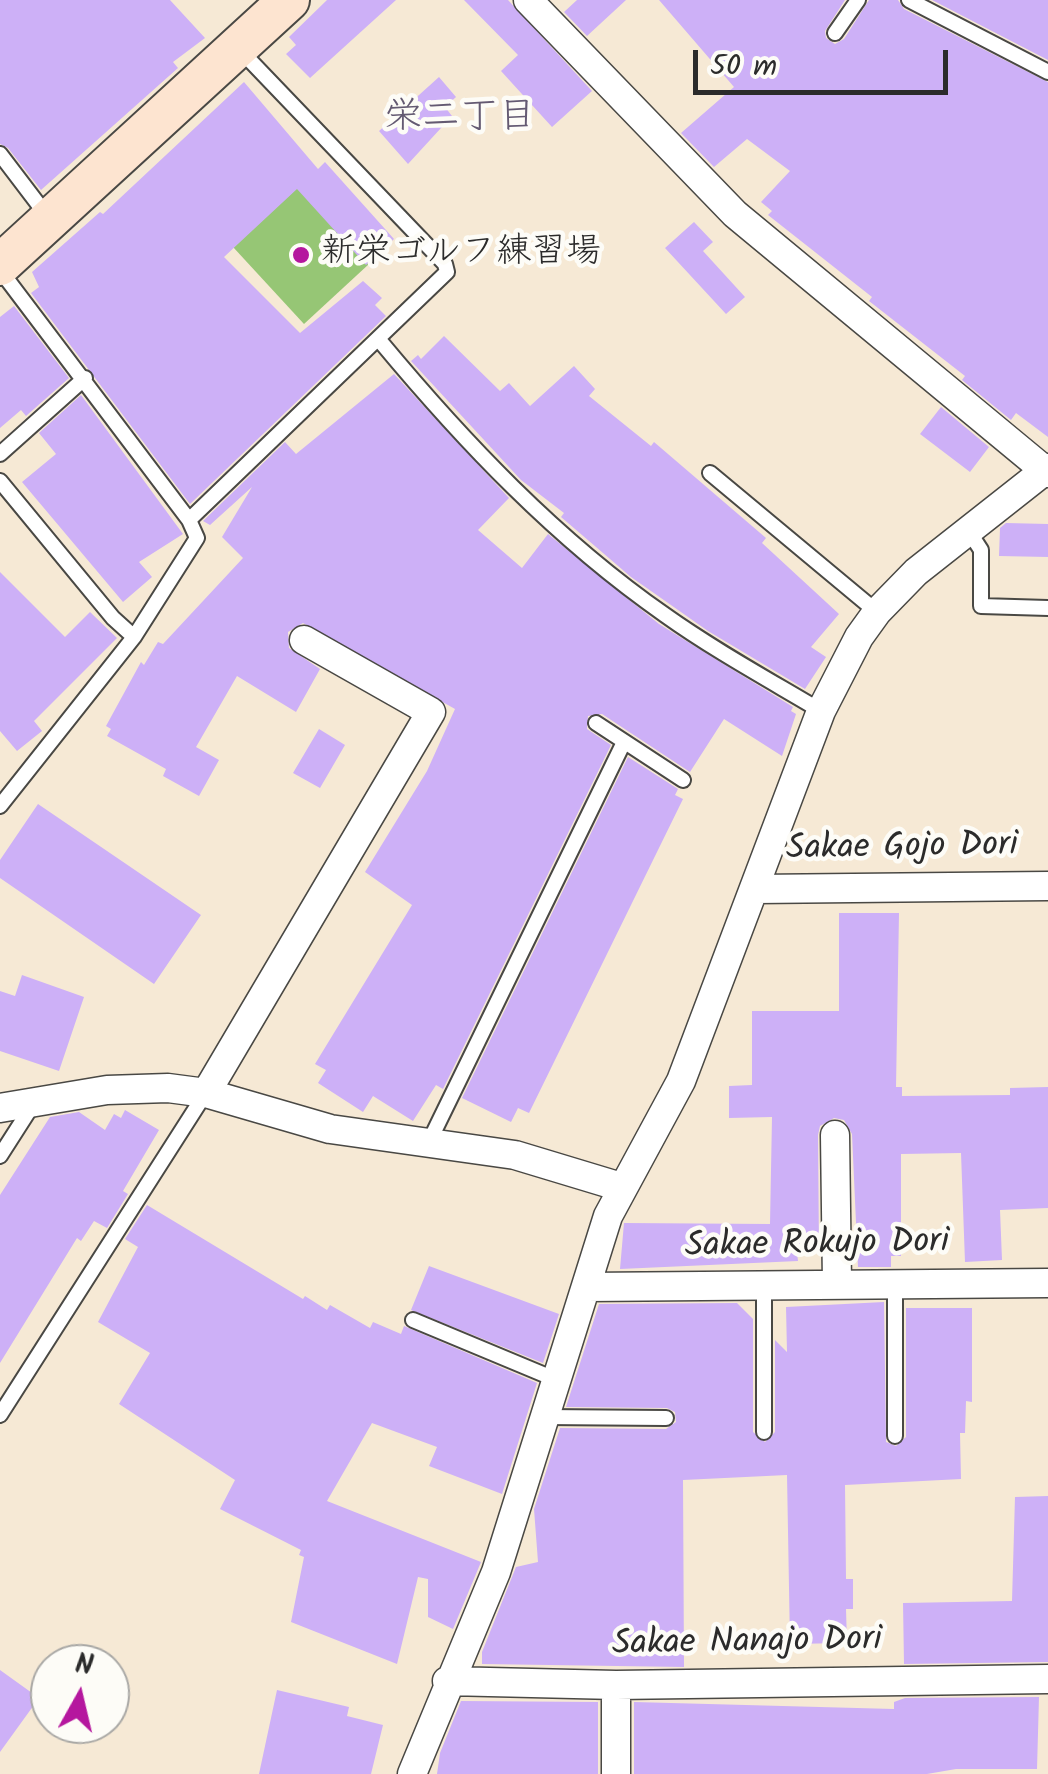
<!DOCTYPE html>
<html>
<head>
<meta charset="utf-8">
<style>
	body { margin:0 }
	#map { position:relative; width:1048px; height:1774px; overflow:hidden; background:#f6e9d5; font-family:Kalam,sans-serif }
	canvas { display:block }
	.north { position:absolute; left:30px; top:1644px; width:100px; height:100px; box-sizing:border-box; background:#fdfcf7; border:2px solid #a9a8a5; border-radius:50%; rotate:8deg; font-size:28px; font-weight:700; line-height:40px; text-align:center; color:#2b2b2b }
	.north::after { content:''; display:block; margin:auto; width:35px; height:45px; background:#b5179e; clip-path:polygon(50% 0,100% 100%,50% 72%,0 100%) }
	.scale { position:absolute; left:693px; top:50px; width:255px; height:45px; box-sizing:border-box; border:5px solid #2b2b2b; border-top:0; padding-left:12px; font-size:30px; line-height:35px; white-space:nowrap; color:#2b2b2b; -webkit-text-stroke:8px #fdfcf7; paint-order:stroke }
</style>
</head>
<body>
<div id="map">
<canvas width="1048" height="1774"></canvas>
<div class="north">N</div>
<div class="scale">50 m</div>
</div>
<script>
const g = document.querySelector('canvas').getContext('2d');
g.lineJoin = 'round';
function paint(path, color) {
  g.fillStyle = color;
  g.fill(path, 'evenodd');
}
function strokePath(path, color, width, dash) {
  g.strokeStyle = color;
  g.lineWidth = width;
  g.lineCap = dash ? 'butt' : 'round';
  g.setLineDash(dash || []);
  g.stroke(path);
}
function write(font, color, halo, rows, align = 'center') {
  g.font = font + ' Kalam,"Klee One",sans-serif';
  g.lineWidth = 9;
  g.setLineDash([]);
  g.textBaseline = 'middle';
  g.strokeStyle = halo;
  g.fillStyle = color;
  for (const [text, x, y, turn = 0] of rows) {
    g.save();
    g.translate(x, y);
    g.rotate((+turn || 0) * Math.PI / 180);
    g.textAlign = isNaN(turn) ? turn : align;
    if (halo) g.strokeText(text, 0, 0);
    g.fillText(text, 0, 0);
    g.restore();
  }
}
paint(new Path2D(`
	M298,187L369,264L304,324L233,247Z`), '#96c675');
paint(new Path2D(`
	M0,0H170L205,38L173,62L178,68L41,190L8,148L0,144Z
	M327,0H396L310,78L286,54L296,45L289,37Z
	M464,0H508L592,91L552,127L501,71L518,55Z
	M577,0H626L587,36L564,12Z
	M659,0H845L825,31L826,38L835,44L844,39L869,0H898L904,9L1048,82V437L1016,413L1011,420L962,380L965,376L869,301L872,297L768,215L772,211L761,202L790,171L747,139L714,167L681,133L734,87Z
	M932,0H1048V60Z
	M439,77L456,97L445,107L452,116L408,164L379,131Z
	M244,82L318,169L325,162L394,239L366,265L297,189L224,257L300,333L363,281L382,298L375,305L386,316L190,504L31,293L39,287L32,272L100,212L103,214Z
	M694,222L713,242L703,251L745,297L726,314L665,248Z
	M14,306L69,378L26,416L21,410L0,428V317Z
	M444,336L500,391L509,383L530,406L574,366L595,389L589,396L651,446L654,442L766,538L762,543L839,614L811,647L826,657L805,689L708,631L631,577L561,517L564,513L521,480L411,361L418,355L421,359Z
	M394,374L509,498L478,530L522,568L548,534L659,624L793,707L791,711L796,714L782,756L724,719L690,772L602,714L588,716L587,729L611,745L443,1089L436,1085L413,1121L373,1096L363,1112L318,1083L326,1070L315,1064L412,905L365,872L427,771L455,709L303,623L288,632L289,648L320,669L296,712L237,676L196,747L219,760L199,796L163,776L166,769L107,736L111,729L106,726L141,662L144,665L158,642L163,644L243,558L222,537L252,487L210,525L203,521L285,442L296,454Z
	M81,395L183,534L139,562L152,577L123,602L22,482L56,454L39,433Z
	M941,407L989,447L970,472L920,434Z
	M1006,523L1048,524V557L999,556L1000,528Z
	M0,572L65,637L90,612L117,638L34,721L42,731L17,751L0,731Z
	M319,729L345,745L320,788L293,773Z
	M628,757L678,789L675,795L683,799L529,1113L518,1108L511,1122L462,1098Z
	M38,804L201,915L154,984L0,878V860Z
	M839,913H899L896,1087H902V1096L1010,1095V1088L1048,1087V1208L1000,1210L1002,1260L965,1262L961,1153L901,1154V1256H891V1267H858L852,1134L844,1120L834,1118L820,1126L818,1135L819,1253H797L798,1261L620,1269L624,1223L770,1224L772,1117L729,1118V1086L752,1085V1011H839Z
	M22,975L84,997L59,1071L0,1051V991L15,996Z
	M125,1110L159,1130L123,1191L128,1194L107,1228L94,1221L81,1241L77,1238L0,1363V1195L50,1117L79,1112L105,1130L114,1114L121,1118Z
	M147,1205L303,1299L305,1296L327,1310L330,1305L370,1328L373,1322L401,1334L404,1326L537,1383L502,1494L429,1466L437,1447L372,1423L327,1501L481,1562L453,1629L428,1617V1579L418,1577L397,1664L291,1622L304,1557L299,1555L301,1550L220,1509L235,1480L119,1404L150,1353L98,1322L138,1247L125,1239Z
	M429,1266L559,1314L543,1363L411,1310Z
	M884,1302L886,1442L896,1446L906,1437V1308H972V1402L966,1401L965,1433H960L961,1479L845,1485L846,1579H853V1609H846L847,1643L790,1644L787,1475L683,1480L684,1667L482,1664V1652L516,1567L538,1562L534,1509L560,1428L666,1429L676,1422L675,1412L667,1408L566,1407L599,1304L737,1303L753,1319V1432L765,1442L775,1432V1340L787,1352L786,1307Z
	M1048,1496V1662L904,1664L903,1603L1012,1601L1015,1497Z
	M0,1670L39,1698L0,1752Z
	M277,1690L349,1707L347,1716L383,1725L371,1774H259Z
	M1039,1697L1037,1769H956L927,1774H634V1702L894,1709V1702L905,1698Z
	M461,1701L598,1702V1774H437L440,1753Z`), '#cdb0f7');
const lane = new Path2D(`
	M909,0L1048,72
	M835,33L858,0
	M0,154L48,217
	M0,270L189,520
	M380,341C464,442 556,539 665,615C714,650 769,680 821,711
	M0,454L85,378
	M710,473L877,612
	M0,481L113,618L134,637
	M968,530L981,550V606L1048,608
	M596,723L683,780
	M0,806L134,637L197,538L189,520L447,272L445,264L241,51
	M428,1144L624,742
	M0,1156L32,1106
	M895,1283V1436
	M413,1320L557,1380
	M0,1415L205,1094
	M544,1417L666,1418
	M764,1432V1285`);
const street = new Path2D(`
	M528,0L735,214L1048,473
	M756,889L1048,886
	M206,1093L431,712L304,640
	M0,1108L107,1090L168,1088L206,1093L330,1129L515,1155L621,1187
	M835,1135L837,1283
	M587,1287L1048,1283
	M447,1681L616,1685L1048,1679
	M616,1685V1774
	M412,1774L496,1572L608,1216L681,1081L821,711L859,637L877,612L916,572L1048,468`);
const secondary = new Path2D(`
	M0,265L289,0`);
strokePath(lane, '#494844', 18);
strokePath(street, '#494844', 31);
strokePath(secondary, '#494844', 44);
strokePath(lane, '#fff', 14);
strokePath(street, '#fff', 28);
strokePath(secondary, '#fde4d0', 40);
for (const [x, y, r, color] of [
	[301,255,10,"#b5179e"]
]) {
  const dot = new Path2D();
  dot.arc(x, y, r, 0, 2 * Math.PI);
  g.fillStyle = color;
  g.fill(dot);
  strokePath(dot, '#fdfcf7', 4);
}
write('35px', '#2b2b2b', '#fdfcf7', [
	["新栄ゴルフ練習場",321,255]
], 'left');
write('35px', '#2b2b2b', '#fdfcf7', [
	["Sakae Gojo Dori",902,850,-1],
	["Sakae Rokujo Dori",817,1247,-1],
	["Sakae Nanajo Dori",747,1645,-1]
]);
write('38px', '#645a72', '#fdfcf7', [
	["栄二丁目",460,121]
]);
</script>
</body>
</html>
